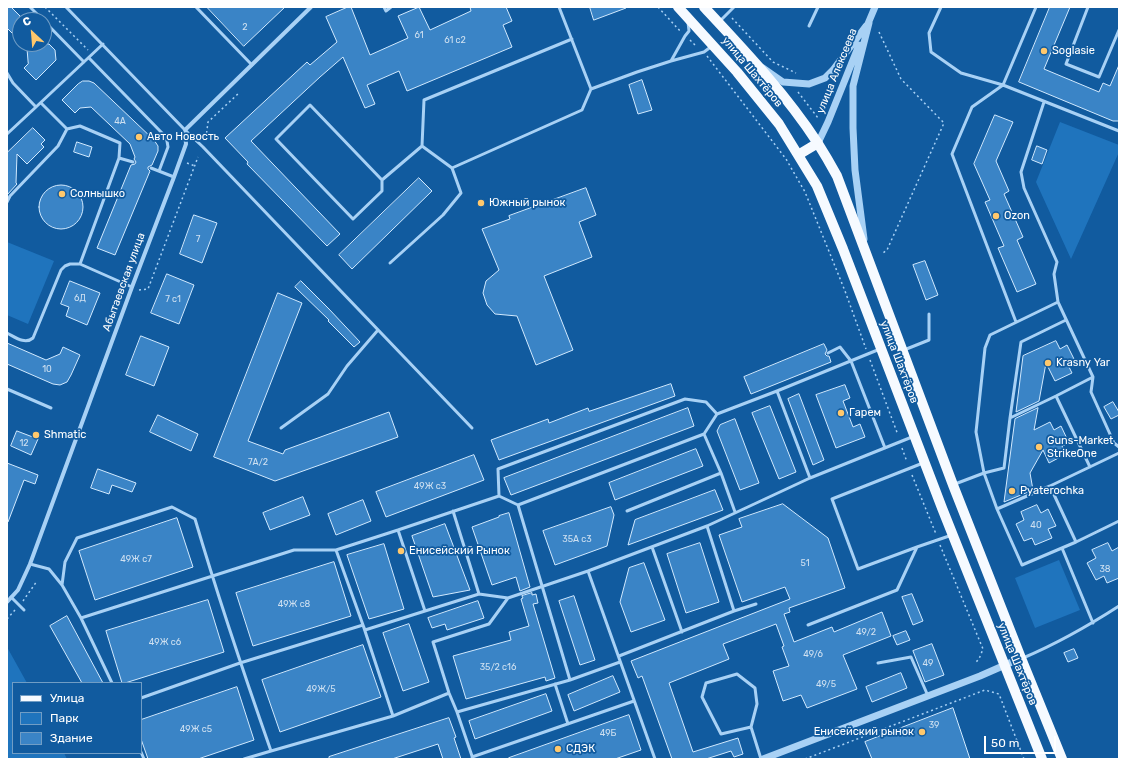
<!DOCTYPE html>
<html>
<head>
<meta charset="utf-8">
<style>
	body { margin:0 }
	#map { position:relative; width:1126px; height:766px; overflow:hidden; background:#115b9f; font-family:Rubik,sans-serif }
	canvas { display:block }
	.frame { position:absolute; inset:0; border:8px solid #fff; pointer-events:none }
	.legend { position:absolute; left:12px; top:682px; width:130px; height:72px; box-sizing:border-box; background:#115b9f; border:1px solid #709dc5; margin:0; padding:5px 7px; list-style:none; font-size:12px; color:#fff }
	.legend li { display:flex; align-items:center; gap:8px; height:20px }
	.legend b { width:20px; border:1px solid #709dc5 }
	.north { position:absolute; left:12px; top:12px; width:40px; height:40px; box-sizing:border-box; background:#115b9f; border:1px solid #709dc5; border-radius:50%; rotate:334deg; font-size:11px; font-weight:700; line-height:16px; text-align:center; color:#fff }
	.north::after { content:''; display:block; margin:auto; width:14px; height:18px; background:#ffc86c; clip-path:polygon(50% 0,100% 100%,50% 72%,0 100%) }
	.scale { position:absolute; left:984px; top:736px; width:72px; height:18px; box-sizing:border-box; border:2px solid #fff; border-top:0; padding-left:5px; font-size:12px; line-height:14px; white-space:nowrap; color:#fff; -webkit-text-stroke:3px #115b9f; paint-order:stroke }
</style>
</head>
<body>
<div id="map">
<canvas width="1126" height="766"></canvas>
<div class="frame"></div>
<ul class="legend">
<li><b style="height:5px;background:#f6faff"></b>Улица</li>
<li><b style="height:11px;background:#1f74bd"></b>Парк</li>
<li><b style="height:11px;background:#3a84c6"></b>Здание</li>
</ul>
<div class="north">С</div>
<div class="scale">50 m</div>
</div>
<script>
const g = document.querySelector('canvas').getContext('2d');
g.lineJoin = 'round';
function paint(path, color) {
  g.fillStyle = color;
  g.fill(path, 'evenodd');
}
function strokePath(path, color, width, dash) {
  g.strokeStyle = color;
  g.lineWidth = width;
  g.lineCap = dash ? 'butt' : 'round';
  g.setLineDash(dash || []);
  g.stroke(path);
}
function write(font, color, halo, rows, align = 'center') {
  g.font = font + ' Rubik,sans-serif';
  g.lineWidth = 3.5;
  g.setLineDash([]);
  g.textBaseline = 'middle';
  g.strokeStyle = halo;
  g.fillStyle = color;
  for (const [text, x, y, turn = 0] of rows) {
    g.save();
    g.translate(x, y);
    g.rotate((+turn || 0) * Math.PI / 180);
    g.textAlign = isNaN(turn) ? turn : align;
    if (halo) g.strokeText(text, 0, 0);
    g.fillText(text, 0, 0);
    g.restore();
  }
}
paint(new Path2D(`
	M1060,122L1119,145V152L1071,259L1036,182Z
	M7,242L54,261L28,324L7,315Z
	M1059,560L1080,610L1035,628L1015,578Z
	M7,647L27,683H13V753H64L67,759H7Z`), '#1f74bd');
const building = new Path2D(`
	M7,7H11L20,16V41L7,28Z
	M207,7H285L244,46Z
	M348,7H351L370,55L408,38L398,16L419,7L430,30L471,11L470,7H506L512,21L503,25L512,47L407,91L399,71L367,85L375,104L365,108L343,57L320,77L251,141L340,234L327,246L247,164L248,162L225,138L307,62L310,65L337,42L326,17Z
	M590,7H626V8L594,20Z
	M1050,7H1070L1044,69L1099,92L1103,83L1110,86L1119,65V121H1113L1019,82Z
	M27,44H49L55,50L56,60L36,80L24,68L28,64Z
	M642,80L652,110L638,114L629,85Z
	M83,81H89L94,83L154,140L158,146V151L152,165L148,167V169L150,171L115,255L97,248L131,165L135,164L136,162L134,159L135,157L130,144L91,107L80,108L75,113L62,100L78,84Z
	M995,115L1013,122L996,161L1009,191L1004,194L1023,237L1017,240L1036,284L1017,292L998,248L1004,246L985,202L990,200L974,164Z
	M33,128L45,140L41,144L44,147L27,164L17,154L16,183L17,184L7,195V153Z
	M77,142L92,147L89,157L74,152Z
	M1037,146L1047,150L1042,164L1032,160Z
	M419,178L432,191L352,269L339,255Z
	M39 207a22 22 0 1 1 44 0a22 22 0 1 1-44 0Z
	M586,188L596,215L579,222L592,257L544,276L573,350L536,365L517,316L495,314L487,305L483,293L486,281L499,270L482,229L510,219L509,216Z
	M194,215L217,223L202,263L180,254Z
	M925,261L938,295L926,300L913,265Z
	M167,274L194,285L179,324L151,313Z
	M70,281L100,293L87,325L66,316L69,307L61,304Z
	M301,281L329,309L360,342L354,347L328,321L329,320L295,287Z
	M278,293L302,303L248,441L283,454L285,450L389,412L398,437L275,481L214,457Z
	M141,336L169,347L154,386L126,375Z
	M1056,341L1060,349L1067,345L1075,361L1068,365L1072,373L1055,381L1046,363L1039,401L1016,412L1023,356Z
	M7,343L46,360L60,354L63,347L80,355L71,375L67,382L60,385L53,384L7,364Z
	M824,344L827,350L825,354L827,356H829L831,362L751,394L744,377Z
	M671,384L675,396L499,460L491,440L548,419L549,423L588,408L589,411Z
	M845,385L850,398L843,401L853,427L860,424L865,437L836,448L816,395Z
	M799,394L824,460L813,465L788,399Z
	M1113,402L1119,412V415L1111,419L1104,407Z
	M770,406L796,472L779,479L752,413Z
	M688,408L694,426L511,495L504,478Z
	M1038,408L1034,430L1050,422L1054,430L1061,426L1069,443L1062,446L1066,454L1049,463L1043,450L1030,473L1033,490L1004,502L1015,419Z
	M158,415L198,434L191,451L150,432Z
	M735,419L759,483L740,490L717,431L720,425Z
	M17,431L38,439L31,455L11,446Z
	M696,449L703,466L615,500L609,483Z
	M474,455L484,480L386,517L376,492Z
	M7,463L38,475L35,484L24,480L8,522H7Z
	M98,469L136,483L132,492L112,485L109,494L91,488Z
	M715,490L723,510L628,545L635,520Z
	M303,497L310,515L270,530L263,513Z
	M363,500L371,521L336,535L328,514Z
	M783,504L828,538L845,588L789,608L790,612L784,614L794,642L832,627L834,632L882,612L891,636L843,655L857,689L807,708L801,695L783,701L773,671L789,666L782,647L784,646L776,624L723,644L729,659L669,683L693,752L738,738L743,754L734,757L731,751L706,759H672L642,676L638,678L631,661L790,599L785,587L742,602L719,535L742,527L739,519Z
	M1037,505L1041,513L1048,509L1056,526L1048,529L1052,538L1035,545L1032,538L1024,541L1016,524L1024,520L1021,512Z
	M611,507L614,515L607,546L555,565L543,531Z
	M509,513L530,587L520,591L516,577L492,585L472,527L499,517V516Z
	M177,518L193,567L95,600L79,551Z
	M445,524L470,590L433,597L412,536Z
	M700,543L719,602L686,613L667,554Z
	M1108,543L1112,551L1119,547V578L1107,583L1104,576L1096,580L1087,563L1096,558L1092,550Z
	M384,544L404,609L369,619L347,555Z
	M334,562L351,616L253,646L236,593Z
	M644,563L665,620L631,632L620,602L629,568Z
	M532,593V595L536,594L538,603L533,604L555,678L546,681L545,677L466,699L453,656L511,640L509,632L529,626L521,599L523,598L522,596Z
	M912,594L923,621L913,625L902,597Z
	M574,596L595,660L580,665L559,601Z
	M208,600L224,652L125,683H122L106,631Z
	M478,601L484,618L447,630L445,624L432,628L428,618Z
	M67,616L103,683H82L50,626Z
	M409,624L429,682L403,691L383,633Z
	M906,631L910,640L897,645L893,636Z
	M932,644L944,675L925,682L913,651Z
	M363,645L381,697L280,732L262,680Z
	M1074,649L1078,658L1068,662L1064,653Z
	M901,673L907,688L872,702L866,687Z
	M613,676L620,692L574,711L568,695Z
	M237,687L254,740L198,759H148L141,739V720Z
	M546,694L552,711L475,739L469,721Z
	M953,708L970,759H872L865,742Z
	M629,715L641,750L615,759H510L509,758Z
	M449,718L456,737L454,738L461,759H443L438,744L392,759H329V757Z`);
paint(building, '#3a84c6');
strokePath(building, '#d1e9fe', 1);
strokePath(new Path2D(`
	M45,7L88,50
	M658,7L681,32
	M732,18L773,62L796,73
	M879,32L901,79L944,123L887,250L883,253
	M690,40L697,47
	M707,56L786,159L805,192L845,291L866,349
	M798,92L818,118
	M206,138L208,122L240,92
	M187,163L195,166
	M139,290L148,289L198,157
	M870,360L898,435
	M902,448L907,462
	M912,475L936,534
	M940,545L983,649L979,659L975,663
	M23,601L37,581
	M7,619L15,610
	M805,759L985,690L999,694L1024,759`), '#a8d1f5', 1.5, [2, 3]);
strokePath(new Path2D(`
	M30,7L43,20
	M66,7L185,130L203,147L472,428
	M196,7L252,65
	M384,7L386,11L391,7
	M559,7L591,89
	M941,7L929,33L931,52L961,73L1003,85L1119,131
	M1088,7L1066,64L1099,77L1119,30
	M44,21L84,62
	M720,21L734,7
	M809,26L818,7
	M89,58L162,133L167,141L168,147L159,171
	M671,61L685,36L689,31L688,22
	M7,73L13,83L36,107
	M1044,102L1021,172L1024,188L1057,262L1054,274L1058,302L1093,377L1091,392L1114,443L1119,447
	M41,103L67,129
	M7,134L36,107L103,44
	M119,158L133,162
	M151,168L174,177
	M452,168L582,110L591,89L637,72L671,61L704,52L712,46
	M382,180V191L353,219L276,139L310,105L382,180L422,146L424,100L572,39
	M7,202L10,196L58,146L67,129L80,126L120,143L119,158L80,264
	M390,263L443,215L461,193L452,168L422,146
	M1058,302L990,335L985,348L976,432L984,473L997,509L1022,565L1076,542L1119,521
	M1016,322L952,154L972,107L1003,85L1036,7
	M7,333C15,337 25,345 33,338L61,270L65,266L70,264H80L132,287
	M904,350L929,340V314
	M828,353L840,347L851,361L885,448
	M7,389L51,408
	M777,391L810,478
	M1056,396L1090,467
	M1010,418L1056,396L1093,377
	M281,428L328,394L347,366L378,330
	M704,434L721,473L735,512
	M923,463L832,499L858,569L917,547L952,535
	M955,484L984,473L1004,468L1010,418L1021,342L1066,320
	M1050,486L1076,542
	M499,496L398,530L425,611L479,594L508,598L588,571L707,526L810,478L912,437
	M518,505L704,434L717,414L777,391L880,349
	M997,509L1050,486L1119,453
	M453,511L479,594
	M627,511L721,473
	M652,547L682,632
	M1062,548L1093,623
	M336,550L363,625L393,716
	M30,564L49,569L62,585L81,618L112,683
	M588,571L655,759
	M62,585L65,562L77,538L172,507L195,519C218,597 244,674 271,751L393,716L449,693
	M11,597L24,610
	M734,611L756,604
	M81,618L294,550H336L398,530
	M808,625L897,590L917,547
	M619,656L734,611L707,526
	M1023,658C1056,644 1088,626 1119,606
	M878,663L911,657L928,696
	M570,680L518,505L499,496L498,469L685,399L706,402L717,414
	M555,684L568,724
	M141,698L240,663L363,625L365,630L425,611
	M457,712L570,680L620,662
	M751,727L721,734L702,697L706,683L737,674L755,688L757,704L751,727L761,759
	M141,752L144,759
	M472,757L634,701
	M244,759L271,751
	M473,759L457,712L449,693L433,642L489,624L508,598`), '#a8d1f5', 3);
strokePath(new Path2D(`
	M7,602L18,590L30,564L132,287L174,177L186,144L185,130L311,7`), '#a8d1f5', 4);
strokePath(new Path2D(`
	M867,26L875,7
	M763,68L783,82L809,84L825,78L833,70L866,26
	M818,143L828,122L859,45
	M864,239L855,170L853,128V86L869,23
	M763,759L980,676L1021,658`), '#a8d1f5', 7);
strokePath(new Path2D(`
	M678,7L737,72L779,124L817,186L843,249L942,508L1042,759
	M704,7C744,50 785,93 817,142C824,153 831,165 837,176L953,485L1021,658L1062,759
	M798,155L818,143`), '#f6faff', 10);
for (const [x, y, r, color] of [
	[1044,51,4,"#ffc86c"],
	[139,137,4,"#ffc86c"],
	[62,194,4,"#ffc86c"],
	[481,203,4,"#ffc86c"],
	[996,216,4,"#ffc86c"],
	[1048,363,4,"#ffc86c"],
	[841,413,4,"#ffc86c"],
	[36,435,4,"#ffc86c"],
	[1039,447,4,"#ffc86c"],
	[1012,491,4,"#ffc86c"],
	[401,551,4,"#ffc86c"],
	[922,732,4,"#ffc86c"],
	[558,749,4,"#ffc86c"]
]) {
  const dot = new Path2D();
  dot.arc(x, y, r, 0, 2 * Math.PI);
  g.fillStyle = color;
  g.fill(dot);
  strokePath(dot, '#115b9f', 1.5);
}
write('9px', '#cee0f1', null, [
	["2",245,27],
	["61",419,35],
	["61 с2",455,40],
	["4А",120,121],
	["7",198,239],
	["6Д",80,298],
	["7 с1",173,299],
	["10",47,369],
	["12",24,443],
	["7А/2",258,462],
	["49Ж с3",430,486],
	["40",1036,525],
	["35А с3",577,539],
	["49Ж с7",136,559],
	["51",805,563],
	["38",1105,569],
	["49Ж с8",294,604],
	["49/2",866,632],
	["49Ж с6",165,642],
	["49/6",813,654],
	["49",928,663],
	["35/2 с16",498,667],
	["49/5",826,684],
	["49Ж/5",321,689],
	["39",934,725],
	["49Ж с5",196,729],
	["49Б",608,733]
]);
write('11px', '#fff', '#115b9f', [
	["Soglasie",1052,51],
	["Авто Новость",147,137],
	["Солнышко",70,194],
	["Южный рынок",489,203],
	["Ozon",1004,216],
	["Krasny Yar",1056,363],
	["Гарем",849,413],
	["Shmatic",44,435],
	["Guns-Market",1047,441],
	["StrikeOne",1047,454],
	["Pyaterochka",1020,491],
	["Енисейский Рынок",409,551],
	["Енисейский рынок",914,732,"right"],
	["СДЭК",566,749]
], 'left');
write('11px', '#fff', '#115b9f', [
	["улица Алексеева",837,71,-68],
	["улица Шахтёров",752,72,50],
	["Абытаевская улица",124,282,-70],
	["улица Шахтёров",899,362,69],
	["улица Шахтёров",1017,664,68]
]);
</script>
</body>
</html>
